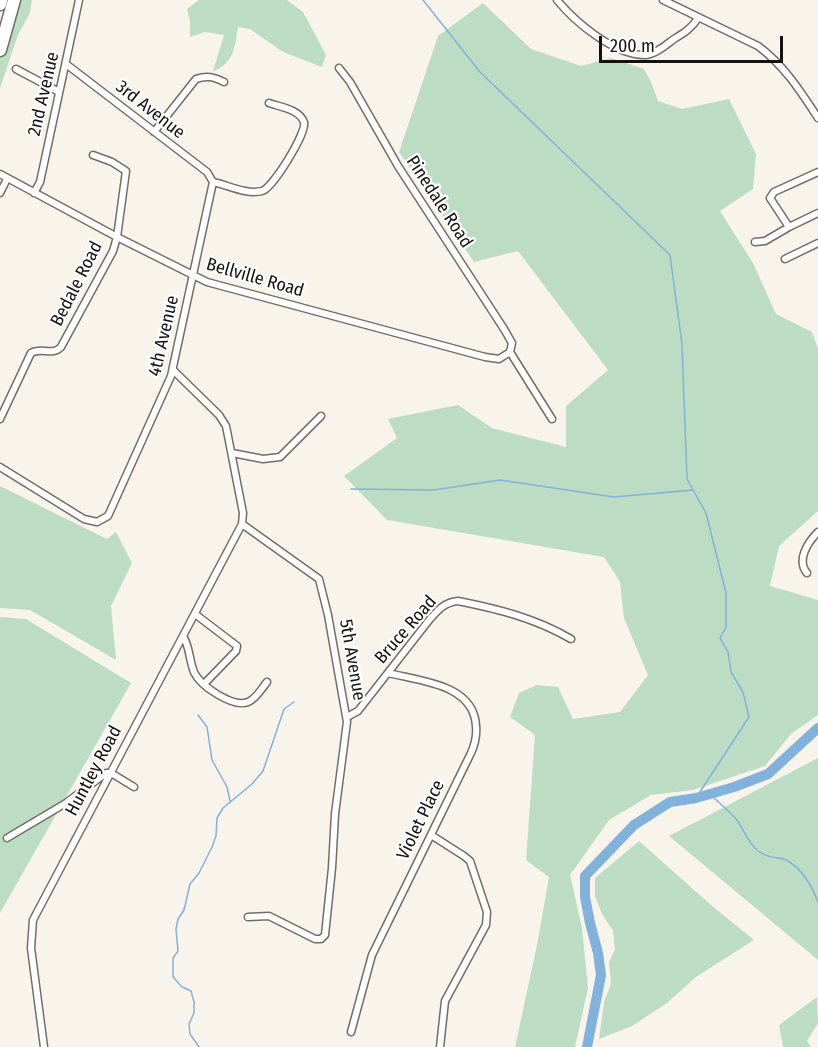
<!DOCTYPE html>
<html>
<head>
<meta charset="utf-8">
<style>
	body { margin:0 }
	#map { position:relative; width:818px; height:1047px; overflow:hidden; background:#f9f4eb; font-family:"Fira Sans Condensed",sans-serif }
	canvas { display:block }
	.scale { position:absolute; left:599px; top:36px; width:184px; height:27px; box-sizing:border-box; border:3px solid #14120f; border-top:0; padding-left:8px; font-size:18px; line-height:21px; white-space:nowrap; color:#14120f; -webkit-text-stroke:4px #fff; paint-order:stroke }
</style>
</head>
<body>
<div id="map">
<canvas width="818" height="1047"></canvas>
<div class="scale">200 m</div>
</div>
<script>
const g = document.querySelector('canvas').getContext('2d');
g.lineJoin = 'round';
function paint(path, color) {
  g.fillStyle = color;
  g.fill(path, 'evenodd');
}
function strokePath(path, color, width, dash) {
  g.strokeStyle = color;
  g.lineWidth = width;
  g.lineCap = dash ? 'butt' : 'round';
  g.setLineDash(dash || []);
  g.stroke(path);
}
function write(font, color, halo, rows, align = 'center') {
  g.font = font + ' "Fira Sans Condensed",sans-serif';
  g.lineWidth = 4.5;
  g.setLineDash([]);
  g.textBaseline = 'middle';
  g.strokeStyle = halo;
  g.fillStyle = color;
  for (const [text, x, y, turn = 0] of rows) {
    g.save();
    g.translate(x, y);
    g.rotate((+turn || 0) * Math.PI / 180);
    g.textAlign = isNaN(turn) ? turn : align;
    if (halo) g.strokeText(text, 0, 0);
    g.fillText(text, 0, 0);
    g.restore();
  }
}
paint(new Path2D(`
	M17,0H32L30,13L18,35L0,88V56Z
	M199,0H287L303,12L326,55L322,67L283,52L250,29L238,27C235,46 234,64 213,71L224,35L205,32L190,37V22L187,9Z
	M483,3L531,49L581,66L611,58L644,69L651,82L658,101L682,109L729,99L756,154L753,189L720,211L753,263L776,314L812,332L818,349V511L779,546L770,586L818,600V715L791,734L765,766L693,790L651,795L609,820L570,875L582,928L588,988L575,1047H515L537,945L549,877L526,860L535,735L510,717L519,693L537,685L558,687L573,719L620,712L648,675L624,618L620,582L604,557L387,520L344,476L397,438L388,419L458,405L492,428L566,447V406L608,370L518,251L474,262L399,152L438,36Z
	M0,486L107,539L116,532L132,563L111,606L116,660L30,610L0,608Z
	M0,617L26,619L131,683L0,913Z
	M818,758V960L669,836Z
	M639,841L711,905L754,940L696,977L667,1003L632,1026L599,1039L604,1002L611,984L609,962L615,949L613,931L602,914L595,896V878Z
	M817,997L818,1023L807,1041L811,1047H783L779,1025Z`), '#bcddc4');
strokePath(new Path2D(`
	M423,0L480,72L670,255L682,344L687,479L706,513L726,593V627L720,638L728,652L731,672L743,692L749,717L696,798
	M351,489L434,490L500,480L614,497L693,490
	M198,715L207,727L212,760L227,787L230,801
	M710,794C719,803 729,811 737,820C744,830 748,843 758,851C770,860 779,856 788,861C803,870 812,886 818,902
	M199,1047L190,1034L189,1024L194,1013V1002L191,991L182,987L173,977V958L178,951L176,929L178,919L184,910L190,884L199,873L212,847L216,836L217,818L223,808L252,784L263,771L284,709L294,702`), '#81b2db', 1.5);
strokePath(new Path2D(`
	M587,1047L601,975L598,953L590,923L585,897V876L634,825L670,802L696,798L734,787L768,774L818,728`), '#81b2db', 10);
const street = new Path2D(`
	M557,0C575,22 615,56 646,55C656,54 666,45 674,39C684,33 692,28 698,18
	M663,0L758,46C784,65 801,92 818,118
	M66,64L207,172L213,182
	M339,68L350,82L398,166L504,329L512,343L510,352
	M16,69L59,92
	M154,132L196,79C207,75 214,77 224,82
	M818,172L774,192L770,198L789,227L818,213
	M0,174L117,237L207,282L485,357L499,359L510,352
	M213,182C228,185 246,195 262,191C272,189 307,133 304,122C299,109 280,107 269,103
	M0,193L7,179
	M34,193L40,182L79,0
	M755,242L765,241L789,227
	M785,259L818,243
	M510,352L552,419
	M0,419L31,353C41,347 53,356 61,347L113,251L117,237L126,171L112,162L93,155
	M232,453L263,459L280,457L321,416
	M0,467L84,519L97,522L108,516L171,376L213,182
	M242,524L319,579L328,615L347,722L335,814L332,868L325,935L321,939H315L269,916L248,917
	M807,573C796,560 808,542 818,532
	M195,614L237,646L236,651L204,684
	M183,636C190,647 189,660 194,672C200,686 233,708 248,702C256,699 262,688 267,682
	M347,717L358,711L430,619C438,610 445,602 458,601C498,609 535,618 571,639
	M431,835L464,856L470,861L487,912L486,925L445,1001L440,1047
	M7,838L66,803L106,773H111L134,787
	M351,1032L372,955L471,753C475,744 477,736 476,726C474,684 420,681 388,673
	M44,1047L31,948L33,920L242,524L243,513L226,426L219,415L173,370`);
const highway = new Path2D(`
	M0,4L1,0
	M0,50L14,0`);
strokePath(street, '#726e65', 9);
strokePath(highway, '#726e65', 15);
strokePath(street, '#fff', 6);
strokePath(highway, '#fff', 12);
write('18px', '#14120f', '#fff', [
	["2nd Avenue",44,94,-77],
	["3rd Avenue",150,110,38],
	["Pinedale Road",439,202,57],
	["Bellville Road",255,278,16],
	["Bedale Road",77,284,-63],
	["4th Avenue",164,336,-77],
	["Bruce Road",406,630,-49],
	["5th Avenue",352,660,80],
	["Huntley Road",94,771,-62],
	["Violet Place",421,820,-64]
]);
</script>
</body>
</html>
